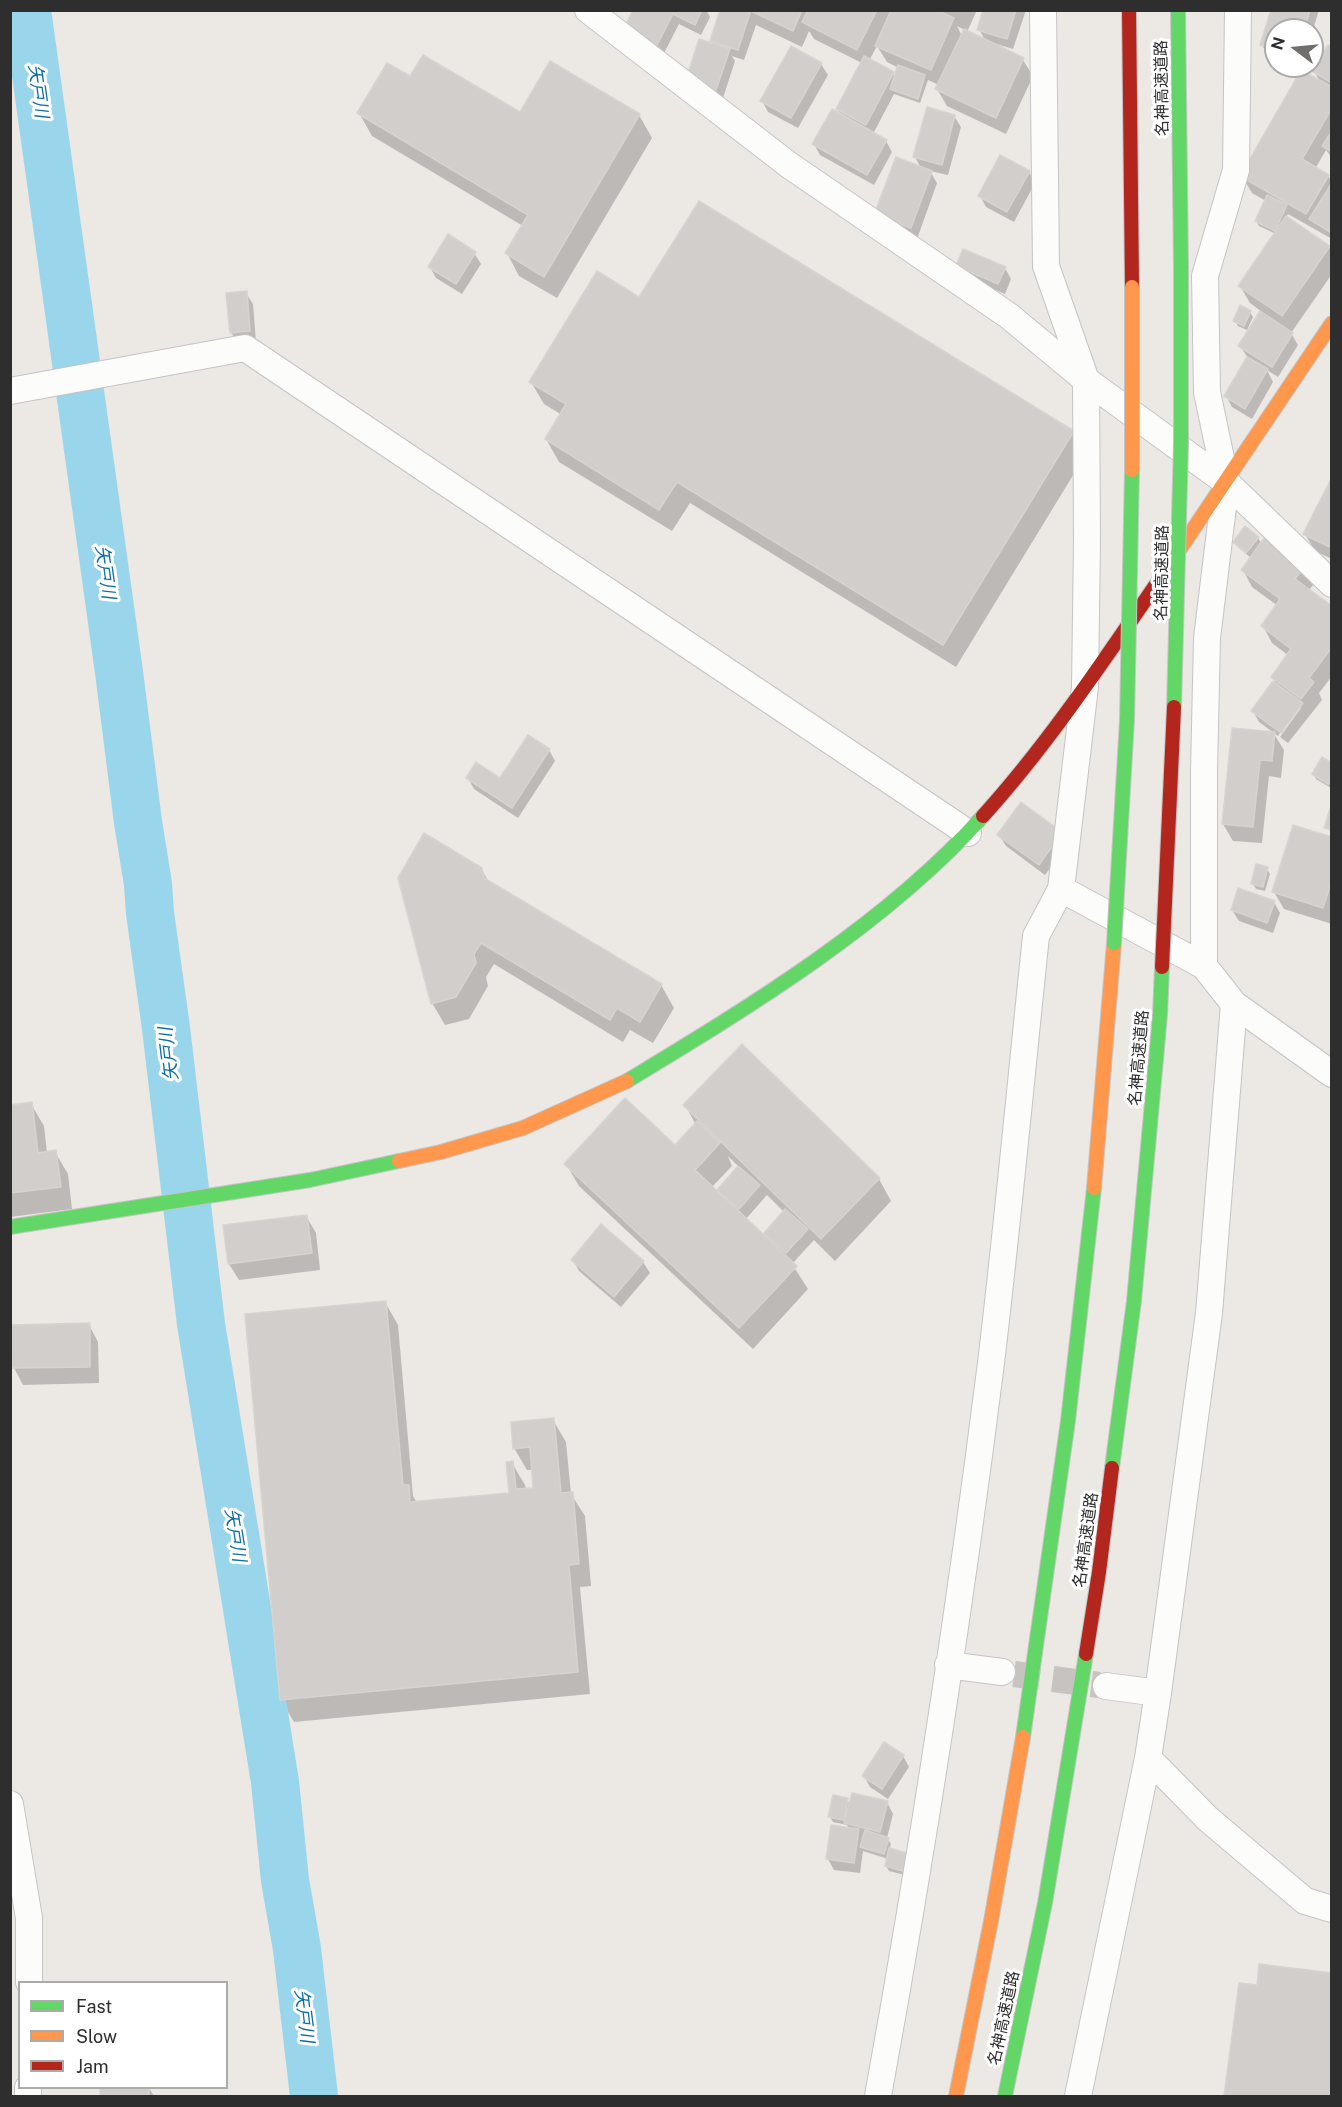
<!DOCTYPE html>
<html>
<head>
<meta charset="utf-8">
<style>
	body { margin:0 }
	#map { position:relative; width:1342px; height:2107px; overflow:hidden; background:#ece8e4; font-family:"Public Sans",sans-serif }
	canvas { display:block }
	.frame { position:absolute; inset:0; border:12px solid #2e2e2e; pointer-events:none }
	.legend { position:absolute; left:18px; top:1981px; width:210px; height:108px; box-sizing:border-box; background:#fff; border:2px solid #ababab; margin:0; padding:8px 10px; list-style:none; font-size:18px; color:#2e2e2e }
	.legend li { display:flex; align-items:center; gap:12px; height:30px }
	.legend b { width:30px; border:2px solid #ababab }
	.north { position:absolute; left:1264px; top:18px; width:60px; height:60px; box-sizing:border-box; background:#fff; border:2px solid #ababab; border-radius:50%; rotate:286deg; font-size:16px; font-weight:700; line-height:24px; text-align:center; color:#2e2e2e }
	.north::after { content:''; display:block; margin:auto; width:21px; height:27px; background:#706f6e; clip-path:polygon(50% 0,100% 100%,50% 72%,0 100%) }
</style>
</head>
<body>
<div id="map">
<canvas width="1342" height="2107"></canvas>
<div class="frame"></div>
<ul class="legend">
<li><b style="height:8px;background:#63d668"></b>Fast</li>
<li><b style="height:8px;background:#ff974d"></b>Slow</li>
<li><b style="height:8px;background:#b3261e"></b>Jam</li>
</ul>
<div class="north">N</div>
</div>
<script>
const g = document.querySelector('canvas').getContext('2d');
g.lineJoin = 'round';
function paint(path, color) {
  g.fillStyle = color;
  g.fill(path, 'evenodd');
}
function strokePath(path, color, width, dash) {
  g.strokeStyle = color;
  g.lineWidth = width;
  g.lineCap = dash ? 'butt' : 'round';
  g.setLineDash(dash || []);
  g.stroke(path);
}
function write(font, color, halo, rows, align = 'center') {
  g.font = font + ' "Public Sans","Noto Sans JP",sans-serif';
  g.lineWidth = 6;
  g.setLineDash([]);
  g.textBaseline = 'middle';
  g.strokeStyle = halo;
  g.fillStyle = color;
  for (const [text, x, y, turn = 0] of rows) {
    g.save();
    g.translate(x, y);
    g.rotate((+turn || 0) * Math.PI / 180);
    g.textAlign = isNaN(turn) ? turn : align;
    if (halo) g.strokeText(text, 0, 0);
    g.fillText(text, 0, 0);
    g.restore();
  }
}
paint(new Path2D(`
	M635,10H706L710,17L701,35L679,24L661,59Z
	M721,10H977L967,32L986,42L979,29L985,10H1026L1013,49L993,43V45L1023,60L1033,76L1006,134L947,106L937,89L939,85L928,80L920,103L894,94L873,134L886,141L892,152L874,185L820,155L814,144L841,116L837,109L862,63L814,39L809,31L802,47L756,25L744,60L732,56L735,61L722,101L694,91L714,45L711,40ZM957,26L965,30L962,36ZM877,46L887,62L899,68L896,79L893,74L869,61Z
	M1272,10H1319L1312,33V30H1276V59L1268,56L1262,45Z
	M1332,49V158L1326,150L1315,169L1328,176L1332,182V239L1288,214L1286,217L1329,247L1332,251V274L1291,333L1298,345L1278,377L1267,370L1273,382L1252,419L1232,407L1226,396L1248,358L1240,346L1261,311L1250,303L1240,286L1276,234L1259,226L1256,221L1266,201L1252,193L1242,176L1321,83L1314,71Z
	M821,64L828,75L798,128L768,112L762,101Z
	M410,78L520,114L639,115L652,138L557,298L519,276L507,253L523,226L372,136L359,113Z
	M954,116L961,127L948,175L930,171L937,183L917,239L882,225L921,168L915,157Z
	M1029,172L1035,183L1014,222L986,207L980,196Z
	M474,253L481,264L462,294L436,278L430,267Z
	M957,266L1005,268L1011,279L1005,294L964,277Z
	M246,293L253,304L256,342L237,343L231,332Z
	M640,300L1073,432L1086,454L956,667L690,503L672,531L559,462L546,439L562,415L544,404L531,382Z
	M1250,312L1253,317L1247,330L1238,326L1235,321Z
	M1332,480V559L1315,551L1305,534Z
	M1258,538L1262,544L1304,567L1314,584L1308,591L1332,608V676L1319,693L1322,700L1288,743L1280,737L1301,708L1299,706L1278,736L1259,722L1253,711L1275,681L1272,677L1288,655L1272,643L1263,626L1278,606L1252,587L1243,570L1251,558L1238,547L1235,542Z
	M1274,734L1284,750L1281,778L1269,776L1262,843L1233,841L1223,824Z
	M549,750L555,761L518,818L474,789L468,778L501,780Z
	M1332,765V788H1331L1316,779L1314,774Z
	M999,835L1068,844L1045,875L1006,846Z
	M1332,839V924L1284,909L1274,892Z
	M481,869L489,882L661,985L674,1008L653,1043L630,1030L623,1042L494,964L486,977L488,986L469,1019L445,1025L432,1003Z
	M1267,869L1270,874L1265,891L1256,889L1253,884Z
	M1274,902L1280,913L1273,933L1239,921L1232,910Z
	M31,1104L44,1126L47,1153L55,1152L68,1174L72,1209L10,1217V1106Z
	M685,1105L879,1179L891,1201L835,1261L814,1240L792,1264L808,1289L753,1349L579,1186L566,1164L675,1147L696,1125ZM728,1156L739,1167L719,1190L724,1198L711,1188L732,1166ZM767,1195L784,1212L765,1233L771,1243L745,1220Z
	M306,1216L316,1233L320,1270L239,1280L229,1264Z
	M573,1260L643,1262L650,1273L621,1307L579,1271Z
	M385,1302L398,1325L413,1496L417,1503L510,1494L512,1463L525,1485L526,1490L535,1489L533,1470H527L514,1448L553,1420L566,1442L571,1494L585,1516L591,1586L580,1587L590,1694L294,1722L281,1700Z
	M89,1325L98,1342L99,1383L23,1385L14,1368Z
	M903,1756L909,1767L888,1799L870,1787L864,1776Z
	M847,1799L850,1805L887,1802L893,1814L887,1838L891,1844L889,1850L906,1854L909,1859L905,1875L889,1871L886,1866L888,1859L863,1851L860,1873L834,1870L828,1859L850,1830L847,1825L833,1822L830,1817Z
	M1332,1974V2096H1226L1240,1984L1258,1987Z
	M101,2088H149L154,2096H101Z`), '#0003');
strokePath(new Path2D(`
	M27,10L119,672L138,822L148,884L150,913L166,1028L201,1324L275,1782L285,1880L297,1949L314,2096`), '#99d6ec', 48);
const building = new Path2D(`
	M633,10H702L695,25L673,14L655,49L622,32Z
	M720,10H743L750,13L738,50L710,41Z
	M749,10H802L793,31Z
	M808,10H877L857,50L802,22Z
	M891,10H936L954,18L931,70L875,46Z
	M983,10H1016L1007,39L977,30Z
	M1271,10H1310L1304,30H1276V50L1260,45Z
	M964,29L1024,58L996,118L935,89Z
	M699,39L730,49L716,90L686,80Z
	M1328,45L1332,47V83L1312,71Z
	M791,46L822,63L791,118L760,101Z
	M423,55L520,112L550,61L640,114L544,277L505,253L528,215L357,113L387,63L410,76Z
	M864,56L894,72L866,125L836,109Z
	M898,65L925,75L918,99L890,89Z
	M1301,70L1332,87V108L1302,159L1329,175L1306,214L1240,176Z
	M927,107L955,115L942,165L913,157Z
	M832,109L887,140L867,175L812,144Z
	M1332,131V152L1322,146Z
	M1000,155L1030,171L1007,212L978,196Z
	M896,157L932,171L911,228L874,215Z
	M1332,183V233L1309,219Z
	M1267,195L1287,205L1275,231L1255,221Z
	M699,201L1074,431L943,645L677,482L659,510L545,439L566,404L529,382L597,271L639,297Z
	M1286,216L1330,246L1282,316L1238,286Z
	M448,234L476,252L456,284L428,267Z
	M963,249L1006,267L998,284L956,266Z
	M247,291L250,331L230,333L226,293Z
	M1240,305L1251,311L1244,326L1233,321Z
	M1260,311L1293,333L1272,367L1238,346Z
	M1247,357L1268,369L1245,409L1224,396Z
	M1332,477V543L1330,547L1303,534Z
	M1245,526L1259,537L1246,553L1233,542Z
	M1265,537L1305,566L1295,579L1332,606V647L1309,678L1314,682L1301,699L1271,677L1291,649L1261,626L1280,599L1241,570Z
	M1273,681L1303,703L1281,733L1251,711Z
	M1232,728L1275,732L1272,761L1260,760L1253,827L1222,824Z
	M528,735L550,749L512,808L466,778L476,762L500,778Z
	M1322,757L1332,763V779L1328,784L1312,774Z
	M1021,802L1062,832L1039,865L997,835Z
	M1330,809L1332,810V830L1324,828Z
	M1293,825L1332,837V880L1323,908L1272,892Z
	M424,833L482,868L484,878L662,984L640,1022L617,1008L610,1020L481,943L474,954L476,963L456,997L431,1004L398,878Z
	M1256,864L1268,867L1263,887L1251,884Z
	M1238,888L1275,901L1267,923L1231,910Z
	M742,1044L880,1178L821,1239L683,1105Z
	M625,1098L675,1145L697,1121L720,1143L695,1170L797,1266L739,1328L564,1164Z
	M32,1102L38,1153L56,1150L61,1187L10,1193V1105Z
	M738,1166L760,1185L739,1209L717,1190Z
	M785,1209L808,1229L786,1253L764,1233Z
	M307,1215L312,1253L228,1264L223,1225Z
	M601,1224L644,1261L614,1297L571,1260Z
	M386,1301L403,1485H409L410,1502L509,1493L506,1462L513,1461L516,1489L533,1488L530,1447L513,1449L511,1422L554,1418L561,1493L573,1492L579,1564L569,1565L578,1672L280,1700L245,1314Z
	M90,1323V1367L12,1368L11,1325Z
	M884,1742L904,1755L882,1789L862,1776Z
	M852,1793L888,1801L880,1832L844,1823Z
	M833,1795L848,1798L844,1820L828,1817Z
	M831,1825L859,1829L854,1863L826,1859Z
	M865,1830L889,1838L884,1854L860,1847Z
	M889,1848L907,1853L903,1871L885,1866Z
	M1259,1964L1332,1973V2096H1224L1239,1983L1257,1985Z
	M100,2088H149V2096H100Z`);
paint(building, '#d1cecb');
strokePath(building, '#d7d4d0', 1.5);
strokePath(new Path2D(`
	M1014,1674L1099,1685`), '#c6c3c0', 26, [26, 13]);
const street = new Path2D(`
	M588,10L789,165L1009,316L1086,380L1226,482L1332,584
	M1238,10L1236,170L1205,276L1207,392L1226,482L1207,638L1204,771V966L1234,1004L1332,1074
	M10,391L245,348L968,833
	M1061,889L1204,966
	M948,1665L1002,1672
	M1106,1686L1158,1693
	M1148,1758L1208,1819L1305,1901L1332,1909
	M10,1804L29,1918V1982
	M28,2096V2088
	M878,2096C922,1854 960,1609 991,1363C1008,1221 1021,1078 1036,936L1061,889L1085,687L1087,540L1086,380L1046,266L1043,10
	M1078,2096L1148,1758L1158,1693L1209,1313L1234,1004`);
const fast = new Path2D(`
	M1178,10L1181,268
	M627,1081C751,1006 886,924 983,816
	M10,1227L310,1180L399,1161
	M1112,1468L1134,1301L1160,1015L1162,967
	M1023,1737L1068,1421L1094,1188
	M1005,2096L1045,1903L1086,1654`);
const slow = new Path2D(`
	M1157,583L1332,323
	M399,1161L441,1152L523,1128L627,1081
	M1094,1188L1114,943
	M956,2096L991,1921L1023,1737`);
const jam = new Path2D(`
	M1129,10L1132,287
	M983,816C1048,744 1102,663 1157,583
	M1086,1654L1099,1572L1112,1468`);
strokePath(street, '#c5c4c5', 28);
strokePath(fast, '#c5c4c5', 16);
strokePath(slow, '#c5c4c5', 16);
strokePath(jam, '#c5c4c5', 16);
strokePath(street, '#fcfcfb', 26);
strokePath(fast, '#63d668', 14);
strokePath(slow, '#ff974d', 14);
strokePath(jam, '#b3261e', 14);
const fastBridge = new Path2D(`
	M1174,707L1181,443V268
	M1114,943L1127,720L1132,470`);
const slowBridge = new Path2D(`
	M1132,470V287`);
const jamBridge = new Path2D(`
	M1162,967L1174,707`);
strokePath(fastBridge, '#c6c5c4', 16, []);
strokePath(slowBridge, '#c6c5c4', 16, []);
strokePath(jamBridge, '#c6c5c4', 16, []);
strokePath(fastBridge, '#63d668', 14);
strokePath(slowBridge, '#ff974d', 14);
strokePath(jamBridge, '#b3261e', 14);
write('16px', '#2e2e2e', '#fff', [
	["名神高速道路",1162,88,-91],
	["名神高速道路",1162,573,-89],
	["名神高速道路",1139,1058,-85],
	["名神高速道路",1086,1540,-82],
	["名神高速道路",1004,2018,-78]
]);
write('italic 18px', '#0d6fa3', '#fff', [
	["矢戸川",38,91,82],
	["矢戸川",105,572,82],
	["矢戸川",169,1054,-97],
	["矢戸川",235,1535,81],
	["矢戸川",304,2016,83]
]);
</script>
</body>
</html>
